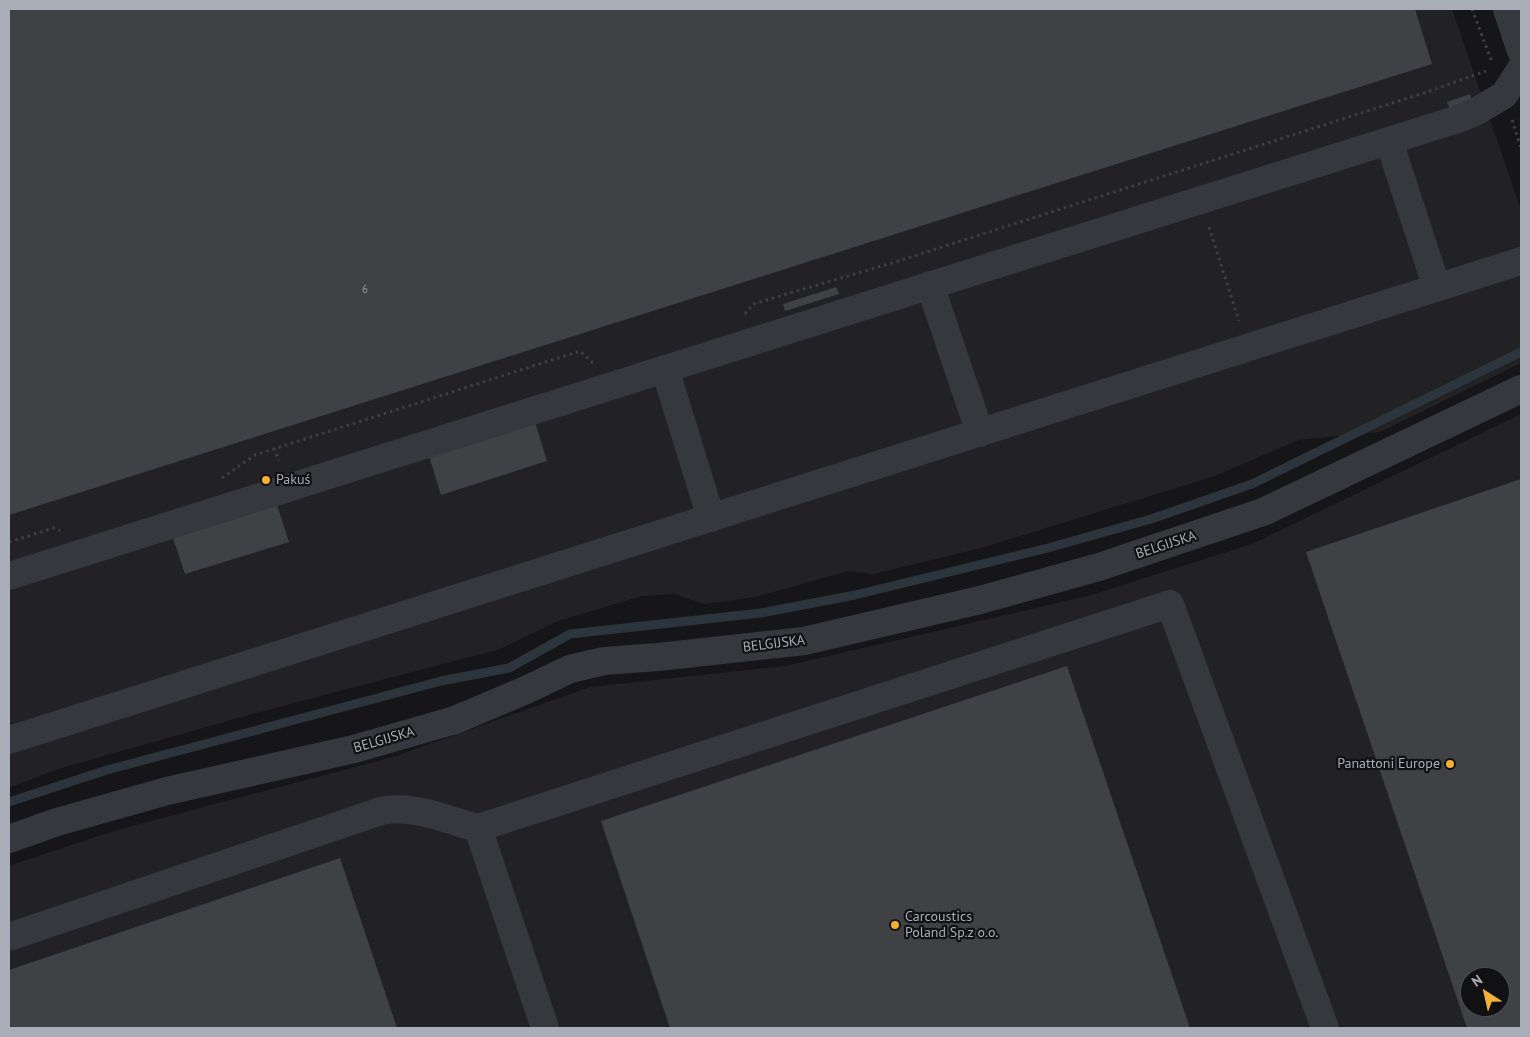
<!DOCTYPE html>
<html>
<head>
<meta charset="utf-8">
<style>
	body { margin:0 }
	#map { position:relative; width:1530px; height:1037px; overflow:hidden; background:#161618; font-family:"PT Sans",sans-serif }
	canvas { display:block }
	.frame { position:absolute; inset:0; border:10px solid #a8adb8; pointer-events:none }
	.north { position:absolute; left:1460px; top:967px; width:50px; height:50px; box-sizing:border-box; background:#111113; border:1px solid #4d4f55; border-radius:50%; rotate:325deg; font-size:14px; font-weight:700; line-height:20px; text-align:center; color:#a8adb8 }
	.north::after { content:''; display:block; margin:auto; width:18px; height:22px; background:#f2b134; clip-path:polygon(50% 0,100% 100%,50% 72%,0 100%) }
</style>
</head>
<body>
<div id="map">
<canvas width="1530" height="1037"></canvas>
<div class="frame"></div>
<div class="north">N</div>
</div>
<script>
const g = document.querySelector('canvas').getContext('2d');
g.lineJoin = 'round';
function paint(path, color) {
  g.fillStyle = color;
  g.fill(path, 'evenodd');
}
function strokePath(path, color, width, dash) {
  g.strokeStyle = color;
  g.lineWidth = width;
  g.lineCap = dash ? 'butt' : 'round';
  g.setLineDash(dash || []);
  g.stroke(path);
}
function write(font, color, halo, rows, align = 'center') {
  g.font = font + ' "PT Sans",sans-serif';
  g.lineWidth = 4.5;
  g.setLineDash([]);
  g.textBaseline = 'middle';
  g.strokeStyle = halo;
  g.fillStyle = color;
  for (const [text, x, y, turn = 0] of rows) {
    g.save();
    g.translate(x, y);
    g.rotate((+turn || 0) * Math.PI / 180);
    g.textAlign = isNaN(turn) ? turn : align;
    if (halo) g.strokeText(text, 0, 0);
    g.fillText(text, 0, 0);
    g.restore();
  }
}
paint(new Path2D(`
	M9,9H1452L1521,210V363L1380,432L1299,440L1212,477L981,548L873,574L848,571L756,597L704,604L674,594L642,596L558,621L500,649L256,713L58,769L9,788Z
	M1521,414V1028H9V866L117,830L393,757L590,687L785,666L1088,596L1252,544ZM1470,977H1500V1007H1470Z`), '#222225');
strokePath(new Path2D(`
	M9,802L107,770L441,681L509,668L570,634L761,613L855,595L1048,548L1151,519L1252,484L1521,352`), '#2c353c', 9);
paint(new Path2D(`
	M9,9H1415L1432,64L9,515Z
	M1470,94L1472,102L1450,109L1447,102Z
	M836,287L839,294L785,311L783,304Z
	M535,422L547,461L441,495L429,456Z
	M1521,479V1028H1467L1306,552ZM1470,977H1500V1007H1470Z
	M277,505L289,542L185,574L173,538Z
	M1067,666L1190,1028H670L601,821Z
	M340,858L397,1028H9V970Z`), '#404145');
strokePath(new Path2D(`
	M1472,9L1492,62
	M1512,120L1521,148
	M1209,227L1239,321
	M745,314L753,304L892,263L1430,91L1486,71
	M274,448L279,461
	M222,478L255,455L580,351L594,364
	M9,542L54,528L60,531`), '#3d3f44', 3, [2.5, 4]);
strokePath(new Path2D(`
	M1507,9L1521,51
	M1389,141L1437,288
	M930,285L980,433
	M665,369L711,518
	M9,576L1458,119L1477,111L1504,95L1521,69
	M9,740L1521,261
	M9,839L57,822L167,791L354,749L455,720L526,690L570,669L604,661L658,657L804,641L980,600L1099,567L1263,512L1521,389
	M9,937L381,811C414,804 446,820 478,828
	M545,1028L478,828L1170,604L1325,1028`), '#37383d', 28);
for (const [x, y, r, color] of [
	[266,480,5,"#f2b134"],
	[1450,764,5,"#f2b134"],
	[895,925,5,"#f2b134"]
]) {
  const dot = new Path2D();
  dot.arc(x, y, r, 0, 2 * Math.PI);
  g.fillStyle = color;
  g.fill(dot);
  strokePath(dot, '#111113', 2);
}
write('11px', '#8e929b', null, [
	["6",365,290]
]);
write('14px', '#a8adb8', '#111113', [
	["Pakuś",276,480],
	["Panattoni Europe",1440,764,"right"],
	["Carcoustics",905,917],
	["Poland Sp.z o.o.",905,933]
], 'left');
write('14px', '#a8adb8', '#111113', [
	["BELGIJSKA",1166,545,-18],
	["BELGIJSKA",774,644,-7],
	["BELGIJSKA",384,740,-16]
]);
</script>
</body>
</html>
